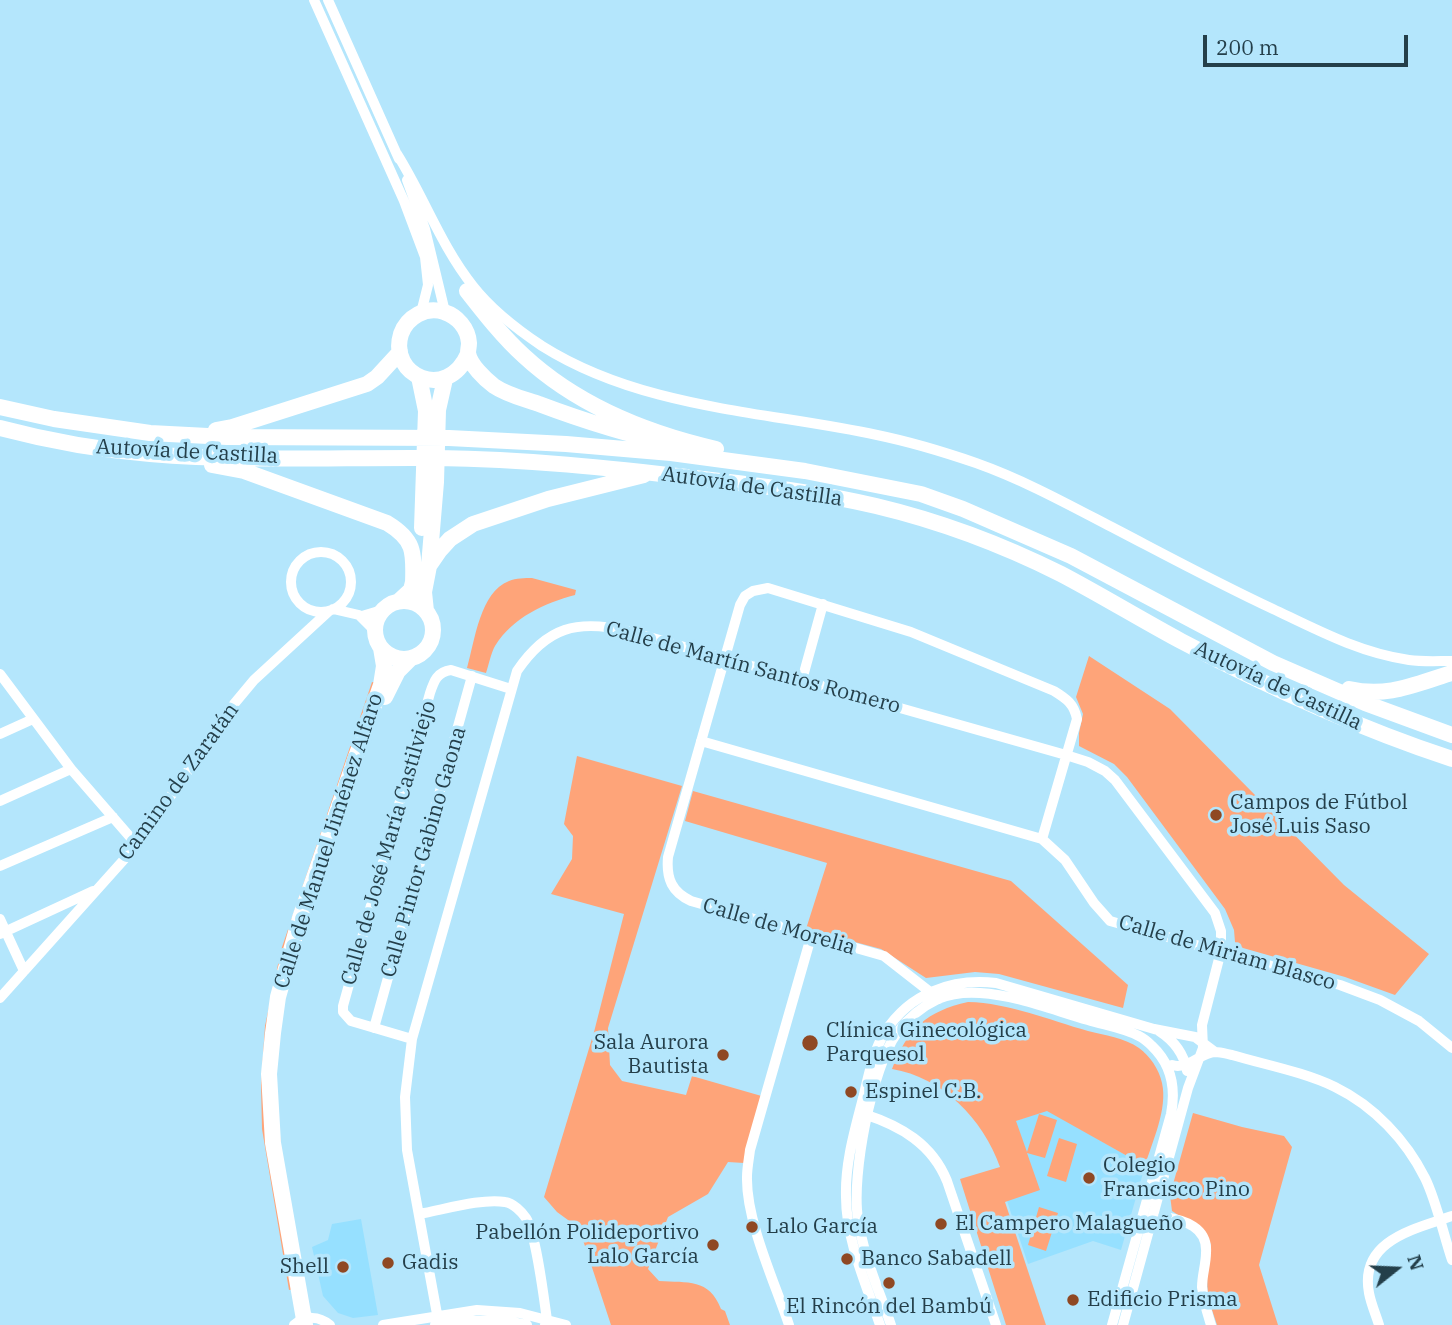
<!DOCTYPE html>
<html>
<head>
<meta charset="utf-8">
<style>
	body { margin:0 }
	#map { position:relative; width:1452px; height:1325px; overflow:hidden; background:#b4e6fc; font-family:"IBM Plex Serif",serif }
	canvas { display:block }
	.north { position:absolute; left:1361px; top:1234px; width:70px; height:70px; -webkit-text-stroke:5px #b4e6fc; paint-order:stroke; rotate:72deg; font-size:19px; font-weight:700; line-height:28px; text-align:center; color:#243f4a }
	.north::after { content:''; display:block; margin:auto; width:24px; height:32px; background:#243f4a; clip-path:polygon(50% 0,100% 100%,50% 72%,0 100%) }
	.scale { position:absolute; left:1203px; top:35px; width:205px; height:32px; box-sizing:border-box; border:4px solid #243f4a; border-top:0; padding-left:9px; font-size:21px; line-height:24px; white-space:nowrap; color:#243f4a; -webkit-text-stroke:5px #b4e6fc; paint-order:stroke }
</style>
</head>
<body>
<div id="map">
<canvas width="1452" height="1325"></canvas>
<div class="north">N</div>
<div class="scale">200 m</div>
</div>
<script>
const g = document.querySelector('canvas').getContext('2d');
g.lineJoin = 'round';
function paint(path, color) {
  g.fillStyle = color;
  g.fill(path, 'evenodd');
}
function strokePath(path, color, width, dash) {
  g.strokeStyle = color;
  g.lineWidth = width;
  g.lineCap = dash ? 'butt' : 'round';
  g.setLineDash(dash || []);
  g.stroke(path);
}
function write(font, color, halo, rows, align = 'center') {
  g.font = font + ' "IBM Plex Serif",serif';
  g.lineWidth = 7;
  g.setLineDash([]);
  g.textBaseline = 'middle';
  g.strokeStyle = halo;
  g.fillStyle = color;
  for (const [text, x, y, turn = 0] of rows) {
    g.save();
    g.translate(x, y);
    g.rotate((+turn || 0) * Math.PI / 180);
    g.textAlign = isNaN(turn) ? turn : align;
    if (halo) g.strokeText(text, 0, 0);
    g.fillText(text, 0, 0);
    g.restore();
  }
}
paint(new Path2D(`
	M1047,1110L1145,1166L1121,1250L1093,1241L1028,1264L1007,1201L1016,1121Z
	M361,1219L378,1315L353,1318L338,1313L323,1296L312,1247L328,1240L332,1224Z`), '#96e0ff');
paint(new Path2D(`
	M532,578L576,590L575,595C545,603 513,617 495,646C491,653 489,664 486,673L467,668C475,640 480,592 509,581C516,578 525,578 532,578Z
	M1089,656L1170,709L1344,885L1429,954L1395,995L1345,977L1243,948L1235,942L1234,930L1225,909L1127,777L1114,764L1079,746V733L1083,714L1076,697Z
	M372,682L377,683L270,1026L294,1289L289,1290L262,1129L261,1085L265,1026L281,950Z
	M577,756L682,786L608,1028L610,1065L622,1081L686,1095L692,1076L765,1097L744,1163L728,1162L708,1194L668,1217L648,1269L659,1281C688,1283 709,1278 721,1309L725,1311L730,1325H611L579,1228L557,1212L544,1197L594,1032L624,914L551,894L572,859L573,836L564,824Z
	M693,791L1011,881L1128,985L1123,1008L999,974L975,972L926,978L881,949L806,929L827,863L685,821Z
	M968,1002C1009,1003 1049,1020 1088,1031C1104,1035 1125,1038 1139,1048C1150,1056 1159,1069 1162,1083C1168,1109 1152,1142 1145,1166L1047,1111L1016,1121L1027,1152L1039,1114L1057,1120L1045,1158L1027,1153L1040,1190L1005,1202L1046,1325H1006L960,1179L1000,1167C983,1119 942,1077 892,1069C907,1029 927,1011 968,1002Z
	M1193,1113L1242,1127L1284,1136L1292,1147L1259,1265L1278,1325H1217L1208,1298L1207,1277L1211,1245L1206,1233L1172,1211L1170,1195Z
	M1059,1138L1077,1144L1066,1182L1047,1176Z
	M1039,1207L1058,1213L1046,1251L1028,1245Z`), '#fea479');
strokePath(new Path2D(`
	M314,0L404,201L425,257L428,285L421,313
	M328,0L399,159
	M397,154C424,197 441,246 473,286C491,309 518,330 542,346C642,409 765,411 877,435C911,442 944,452 976,463C1021,479 1062,501 1104,523C1160,552 1215,582 1273,609C1317,630 1360,653 1409,660C1423,662 1438,661 1452,661
	M407,180L425,229L445,312
	M291 582a30 30 0 1 1 60 0a30 30 0 1 1-60 0Z
	M333,609L359,615L374,630
	M362,616L382,610
	M0,674L71,769L137,845
	M802,680L823,604
	M0,734L33,719
	M701,741L1042,839L1065,860L1094,903L1110,921L1340,985L1380,1000L1419,1021L1452,1048
	M0,801L71,769
	M0,866L113,817
	M0,919L24,971
	M0,934L93,891
	M0,998L137,845L234,704L254,680L329,611
	M939,999L884,956L691,901C672,892 666,879 668,857L740,605L745,596L753,591L768,588L911,632L1054,691C1067,699 1074,704 1077,719L1042,839
	M374,1028L472,676
	M1159,1031C1173,1040 1184,1054 1187,1071
	M412,1039L351,1021L343,1012V1006L430,693C434,681 437,672 451,670L511,689
	M1172,1065C1187,1070 1200,1053 1215,1052C1221,1052 1227,1054 1232,1055C1266,1065 1304,1072 1335,1087C1374,1106 1406,1140 1425,1178C1436,1200 1444,1236 1452,1260
	M864,1114C901,1126 932,1144 947,1181L996,1325
	M419,1214C443,1210 481,1198 505,1202C513,1203 522,1212 526,1218C536,1233 544,1299 547,1320L545,1325
	M1151,1222L1160,1221L1164,1217C1184,1220 1208,1227 1206,1253C1206,1264 1202,1275 1202,1287C1203,1300 1207,1312 1211,1325
	M294,1325C305,1315 319,1316 330,1325
	M383,1325L477,1310L520,1313L566,1325
	M435,1325C465,1320 496,1318 527,1325
	M439,1325L407,1150L405,1097L412,1039L517,671C547,627 577,619 628,631L1066,755L1088,762L1105,771L1115,780L1215,913L1221,931V951L1202,1025L1203,1048L1188,1088L1123,1325
	M789,1325C775,1283 746,1221 747,1177C747,1168 749,1159 750,1150L811,937
	M880,1325C866,1284 846,1240 846,1197C845,1164 854,1133 862,1102C868,1079 872,1053 885,1032C910,993 952,978 996,983L1154,1029L1195,1037L1215,1052
	M891,1325C879,1290 863,1255 858,1218C851,1176 872,1067 897,1033C908,1018 921,1007 938,999C950,994 966,992 980,993C1016,995 1053,1010 1088,1020C1104,1025 1124,1028 1139,1036C1143,1038 1148,1042 1152,1046C1171,1064 1176,1088 1171,1114L1112,1325
	M1379,1325C1376,1315 1371,1304 1369,1293C1359,1240 1415,1229 1452,1216`), '#fff', 10);
strokePath(new Path2D(`
	M467,291C485,314 503,337 524,356C578,406 646,433 716,449
	M468,354C447,402 388,376 401,334C407,317 426,306 444,312C457,316 468,328 469,343C469,346 468,350 468,353C470,365 485,379 494,386C507,395 524,399 539,404C584,421 629,435 676,445
	M419,377L426,411L422,528
	M0,407L54,419L150,433L227,437L449,438L566,444L671,453L805,471L921,494L963,509L1071,556L1273,663L1365,703L1452,735
	M0,428C49,441 99,450 150,454C245,462 342,457 438,458C524,459 611,468 696,478C756,485 817,492 876,506C939,521 1003,545 1061,574C1101,595 1140,619 1181,641C1268,687 1358,728 1452,759
	M216,430L232,427L367,384L377,377L400,352
	M212,465L244,471L387,523C415,540 414,552 413,583
	M429,566L440,550L450,539L473,524L548,499L644,475
	M375 630a29 29 0 1 1 58 0a29 29 0 1 1-58 0Z
	M399,601L411,590L415,574
	M426,611L424,592L429,566L436,482L438,410L445,379
	M1349,689C1388,698 1415,684 1452,673
	M385,697L398,671L410,659
	M305,1325L273,1143L269,1074L273,1033L278,997L300,918L381,685L384,666L381,648`), '#fff', 16);
for (const [x, y, r, color] of [
	[1216,815,7,"#8f4823"],
	[810,1043,9,"#8f4823"],
	[723,1055,7,"#8f4823"],
	[851,1092,7,"#8f4823"],
	[1089,1178,7,"#8f4823"],
	[941,1224,7,"#8f4823"],
	[752,1227,7,"#8f4823"],
	[713,1245,7,"#8f4823"],
	[847,1259,7,"#8f4823"],
	[388,1263,7,"#8f4823"],
	[343,1267,7,"#8f4823"],
	[889,1283,7,"#8f4823"],
	[1073,1300,7,"#8f4823"]
]) {
  const dot = new Path2D();
  dot.arc(x, y, r, 0, 2 * Math.PI);
  g.fillStyle = color;
  g.fill(dot);
  strokePath(dot, '#b4e6fc', 2.5);
}
write('21px', '#243f4a', '#b4e6fc', [
	["Autovía de Castilla",187,452,3],
	["Autovía de Castilla",752,487,8],
	["Calle de Martín Santos Romero",753,668,15],
	["Autovía de Castilla",1278,686,25],
	["Camino de Zaratán",179,782,-54],
	["Calle de Manuel Jiménez Alfaro",329,841,-72],
	["Calle de José María Castilviejo",389,843,-74],
	["Calle Pintor Gabino Gaona",424,852,-74],
	["Calle de Morelia",779,927,16],
	["Calle de Miriam Blasco",1227,953,16]
]);
write('21px', '#243f4a', '#b4e6fc', [
	["Campos de Fútbol",1230,803],
	["José Luis Saso",1230,827],
	["Clínica Ginecológica",826,1031],
	["Parquesol",826,1055],
	["Sala Aurora",709,1043,"right"],
	["Bautista",709,1067,"right"],
	["Espinel C.B.",865,1092],
	["Colegio",1103,1166],
	["Francisco Pino",1103,1190],
	["El Campero Malagueño",955,1224],
	["Lalo García",766,1227],
	["Pabellón Polideportivo",699,1233,"right"],
	["Lalo García",699,1257,"right"],
	["Banco Sabadell",861,1259],
	["Gadis",402,1263],
	["Shell",329,1267,"right"],
	["Edificio Prisma",1087,1300],
	["El Rincón del Bambú",889,1307,"center"]
], 'left');
</script>
</body>
</html>
